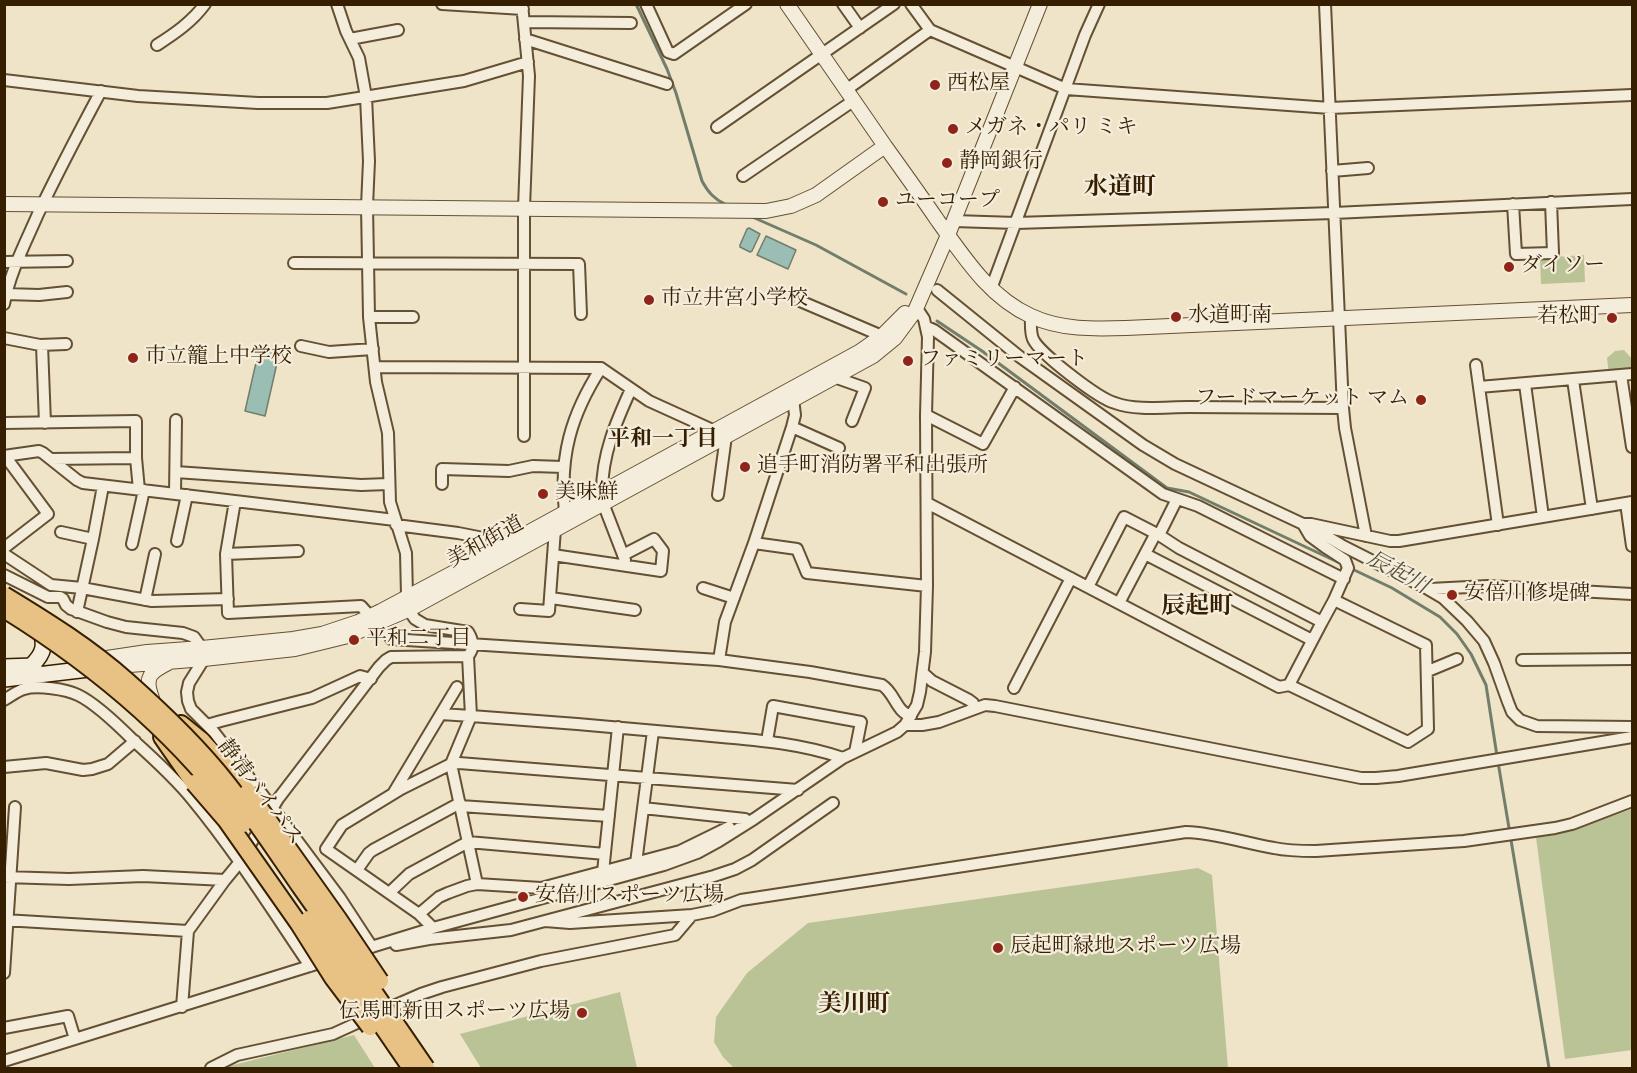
<!DOCTYPE html>
<html>
<head>
<meta charset="utf-8">
<style>
	body { margin:0 }
	#map { position:relative; width:1637px; height:1073px; overflow:hidden; background:#efe3c8; font-family:"IM FELL DW Pica",serif }
	canvas { display:block }
	.frame { position:absolute; inset:0; border:6px solid #361f01; pointer-events:none }
</style>
</head>
<body>
<div id="map">
<canvas width="1637" height="1073"></canvas>
<div class="frame"></div>
</div>
<script>
const g = document.querySelector('canvas').getContext('2d');
g.lineJoin = 'round';
function paint(path, color) {
  g.fillStyle = color;
  g.fill(path, 'evenodd');
}
function strokePath(path, color, width, dash) {
  g.strokeStyle = color;
  g.lineWidth = width;
  g.lineCap = dash ? 'butt' : 'round';
  g.setLineDash(dash || []);
  g.stroke(path);
}
function write(font, color, halo, rows, align = 'center') {
  g.font = font + ' "IM FELL DW Pica","Noto Serif JP",serif';
  g.lineWidth = 4.5;
  g.setLineDash([]);
  g.textBaseline = 'middle';
  g.strokeStyle = halo;
  g.fillStyle = color;
  for (const [text, x, y, turn = 0] of rows) {
    g.save();
    g.translate(x, y);
    g.rotate((+turn || 0) * Math.PI / 180);
    g.textAlign = isNaN(turn) ? turn : align;
    if (halo) g.strokeText(text, 0, 0);
    g.fillText(text, 0, 0);
    g.restore();
  }
}
paint(new Path2D(`
	M1584,255L1585,282L1541,284L1540,258Z
	M1624,350L1632,359V372L1609,375L1607,358L1615,351Z
	M1632,809V1050L1565,1059L1536,837L1584,826Z
	M1198,868L1212,875L1228,1068H734L723,1057L714,1042L716,1017L747,973L808,923Z
	M620,992L637,1068H481L460,1034Z
	M354,1035L375,1068H225L229,1066Z`), '#bac395');
const water = new Path2D(`
	M749,228L760,234L752,251L750,252L740,247V245L747,229Z
	M766,236L796,250L788,269L757,255Z
	M260,345L280,350L265,416L245,411Z`);
paint(water, '#9abeb4');
strokePath(water, '#727e6c', 1.5);
strokePath(new Path2D(`
	M636,4L667,69L676,93L702,181C708,192 714,199 725,204
	M750,216L816,245L906,294
	M937,321L982,351L1167,488L1189,492L1344,565
	M1350,568L1392,588L1440,617L1457,634L1471,654L1486,685L1497,756
	M1498,762L1549,1068`), '#727e6c', 3);
const minor = new Path2D(`
	M442,4L523,9
	M522,4L529,76L524,208V436
	M646,4L668,52L674,54L746,4
	M843,4L860,28
	M911,4L930,30L1066,89L1330,108L1632,95
	M1325,4L1343,408L1345,428L1366,536
	M524,22L631,23
	M350,39L398,30
	M525,39L667,84
	M157,45C174,34 192,22 205,4
	M4,80L138,96L258,103H327L464,81L528,62
	M846,90L930,30
	M717,127L894,4
	M1332,171L1368,168
	M743,176L853,101
	M1513,204L1516,254L1553,253L1551,202
	M954,221L1016,223L1334,213L1632,199
	M4,262L67,261
	M294,263L579,264L581,314
	M991,289L1085,35L1099,4
	M937,290L1020,357L1143,445L1175,464L1318,531L1343,546L1426,588L1443,598L1467,621L1484,641L1494,663L1508,702L1512,712L1520,720L1537,726L1632,727
	M6,294L39,295L67,292
	M800,301L882,336
	M4,304C10,272 25,244 38,214C58,172 79,132 101,91
	M1031,316C1031,324 1030,332 1033,339C1039,353 1099,399 1115,403C1137,411 1165,407 1188,407C1239,407 1291,408 1343,408
	M369,317H413
	M927,327L934,330L1163,494L1198,506L1344,579
	M4,338L40,345L66,344
	M42,345L45,423
	M301,346L329,352L373,349
	M1476,365L1498,525
	M375,367L601,368L649,401L726,436L718,495
	M1621,375L1632,447
	M834,377L865,388L852,421
	M1573,380L1592,509
	M1525,384L1543,517
	M1479,387L1632,374
	M926,415L983,444L1015,387
	M4,423L136,421V458L139,490
	M792,427L839,448
	M4,456L39,451L43,453L77,480L83,483L395,520
	M51,459L136,458
	M176,472L361,485L388,484
	M442,484V469L509,471L533,466L563,467
	M602,492C602,454 616,422 631,389
	M175,494L176,420
	M235,501L226,554L228,613L361,606L370,616
	M603,503L625,560
	M927,503L1279,687L1289,685L1408,742L1428,729L1426,645L1334,600L1322,622L1179,548L1159,535L1124,517L1088,587
	M1626,503L1632,546
	M565,512C559,456 571,415 601,368
	M396,525L458,533L509,543
	M61,532L93,539
	M1159,535L1177,499
	M177,541L187,495
	M754,543L797,549L807,573L927,586
	M132,544L144,490
	M4,548L48,514L5,456
	M4,554L51,585L82,588L152,601L228,599
	M226,554L298,551
	M1145,554L1312,640
	M553,555L661,571L663,551L654,539L623,555
	M4,575L48,597H60L63,599L66,605L71,609L107,622L126,627L183,633L194,637L202,648L204,659L189,683L187,692L188,701L191,709L214,732L272,807L340,898L372,947
	M703,588L734,598
	M1430,589L1488,586L1632,594
	M551,598L635,610
	M145,600L155,554
	M1334,600L1348,568L1345,560L1325,547L1310,536L1303,524H1311L1390,541H1399L1632,502
	M1119,603L1156,533
	M520,609L549,611L555,529
	M77,612L93,539L103,486
	M391,639L719,660L810,672L882,685C895,693 896,712 911,716
	M719,660L725,622L754,543L792,427L795,415L793,399
	M1522,660L1632,659
	M1428,671L1457,659
	M923,673L932,681L969,700L973,703L975,708
	M1289,685L1322,622
	M1014,688L1071,578
	M4,700C11,696 17,691 24,689C37,685 66,689 78,695C95,703 120,727 134,741C154,759 175,778 192,799C235,851 272,910 310,966
	M441,714L471,716L468,656
	M207,725L221,721L312,698L360,676L371,679
	M905,725H922L939,722L985,705L995,706L1361,778H1376L1398,776L1632,737
	M767,741L773,706L861,722L855,752
	M4,767L46,763L83,770L92,769L108,764L135,741
	M394,792L457,687
	M460,806L609,816
	M643,808L745,819
	M636,863L653,731
	M357,870L369,853L373,850L460,803
	M603,872L618,727
	M4,877L69,879L143,876L225,880
	M477,884L451,764L471,716C544,721 617,727 690,734C741,739 795,741 843,758
	M389,893L409,874L468,842L605,854
	M419,914L439,897L448,893L467,886L477,884L541,888L680,851L729,827
	M4,920L188,931
	M545,921L570,923L692,915L712,911L741,900L1186,832C1216,833 1244,843 1274,848C1288,851 1301,851 1316,851L1464,841L1555,828L1572,824L1632,801
	M433,928L419,914L326,849L342,825L401,789L451,764L459,763L798,790
	M396,945L429,939L511,930L714,876L735,869L752,860L833,803
	M355,952L433,928L664,865L697,853L719,841L754,819L843,758L897,732L905,725L917,705L920,692L925,652L927,586L926,415L928,337L924,319L916,307
	M4,973L15,807
	M182,1007L188,931L225,880L239,863L278,799L379,667L386,660L391,657L468,656C475,648 473,640 468,632L425,625L415,619L410,612L407,596L406,553L390,502L388,433L376,382L369,317L367,206L369,161L366,97L359,58L346,31L337,4
	M382,1011L421,994L442,987L541,961L675,935L692,915
	M4,1028L68,1016L75,1039
	M4,1061L326,961
	M211,1068L237,1055L333,1034L368,1018`);
const tertiary = new Path2D(`
	M787,4L885,146
	M4,204L766,211L791,206L816,195L885,146C903,171 921,196 938,221C964,257 989,297 1031,316C1061,330 1094,329 1126,328L1632,305
	M107,658L147,652L202,648L293,639L322,634L358,622L381,611L509,543L859,352L882,336L905,313
	M105,667L204,659L295,649L348,636L410,609L873,356L895,338L915,311L948,235L1040,4
	M152,698C144,677 150,672 168,663`);
const secondary = new Path2D(`
	M31,666C45,653 46,644 39,626
	M4,667L34,666
	M4,679L97,668`);
const trunk = new Path2D(`
	M181,724L202,741L248,792
	M162,737L194,783`);
strokePath(minor, '#645033', 14);
strokePath(tertiary, '#645033', 16);
strokePath(secondary, '#361f01', 18);
strokePath(trunk, '#361f01', 20);
strokePath(minor, '#f5eddb', 10);
strokePath(tertiary, '#f5eddb', 14);
strokePath(secondary, '#f5eddb', 15);
strokePath(trunk, '#e8c284', 16);
const trunkBridge = new Path2D(`
	M4,595C47,621 90,648 127,681C162,712 197,745 226,782C253,816 277,853 302,889C344,948 385,1008 426,1068
	M4,609C96,666 180,736 243,824
	M194,783L226,820L299,924L333,978L370,1027
	M248,792L339,920L380,981
	M309,919L411,1068`);
strokePath(trunkBridge, '#361f01', 20, []);
strokePath(trunkBridge, '#e8c284', 16);
for (const [x, y, r, color] of [
	[935,85,6,"#8f2418"],
	[953,129,6,"#8f2418"],
	[947,163,6,"#8f2418"],
	[883,202,6,"#8f2418"],
	[1509,267,6,"#8f2418"],
	[649,300,6,"#8f2418"],
	[1176,317,6,"#8f2418"],
	[1612,318,6,"#8f2418"],
	[133,358,6,"#8f2418"],
	[908,361,6,"#8f2418"],
	[1421,400,6,"#8f2418"],
	[745,467,6,"#8f2418"],
	[543,494,6,"#8f2418"],
	[1452,595,6,"#8f2418"],
	[354,640,6,"#8f2418"],
	[523,897,6,"#8f2418"],
	[998,948,6,"#8f2418"],
	[582,1013,6,"#8f2418"]
]) {
  const dot = new Path2D();
  dot.arc(x, y, r, 0, 2 * Math.PI);
  g.fillStyle = color;
  g.fill(dot);
  strokePath(dot, '#f5eddb', 2);
}
write('21px', '#361f01', '#f5eddb', [
	["西松屋",947,85],
	["メガネ・パリ ミキ",965,129],
	["静岡銀行",959,163],
	["ユーコープ",895,202],
	["ダイソー",1521,267],
	["市立井宮小学校",661,300],
	["水道町南",1188,317],
	["若松町",1600,318,"right"],
	["市立籠上中学校",145,358],
	["ファミリーマート",920,361],
	["フードマーケット マム",1409,400,"right"],
	["追手町消防署平和出張所",757,467],
	["美味鮮",555,494],
	["安倍川修堤碑",1464,595],
	["平和二丁目",366,640],
	["安倍川スポーツ広場",535,897],
	["辰起町緑地スポーツ広場",1010,948],
	["伝馬町新田スポーツ広場",570,1013,"right"]
], 'left');
write('21px', '#361f01', '#f5eddb', [
	["美和街道",486,543,-29],
	["静清バイパス",259,793,53]
]);
write('bold 22px', '#361f01', '#f5eddb', [
	["平和一丁目",663,440]
]);
write('italic 22px', '#544f37', '#f5eddb', [
	["辰起川",1397,574,28]
]);
write('bold 24px', '#361f01', '#f5eddb', [
	["水道町",1120,189],
	["辰起町",1197,608],
	["美川町",854,1006]
]);
</script>
</body>
</html>
